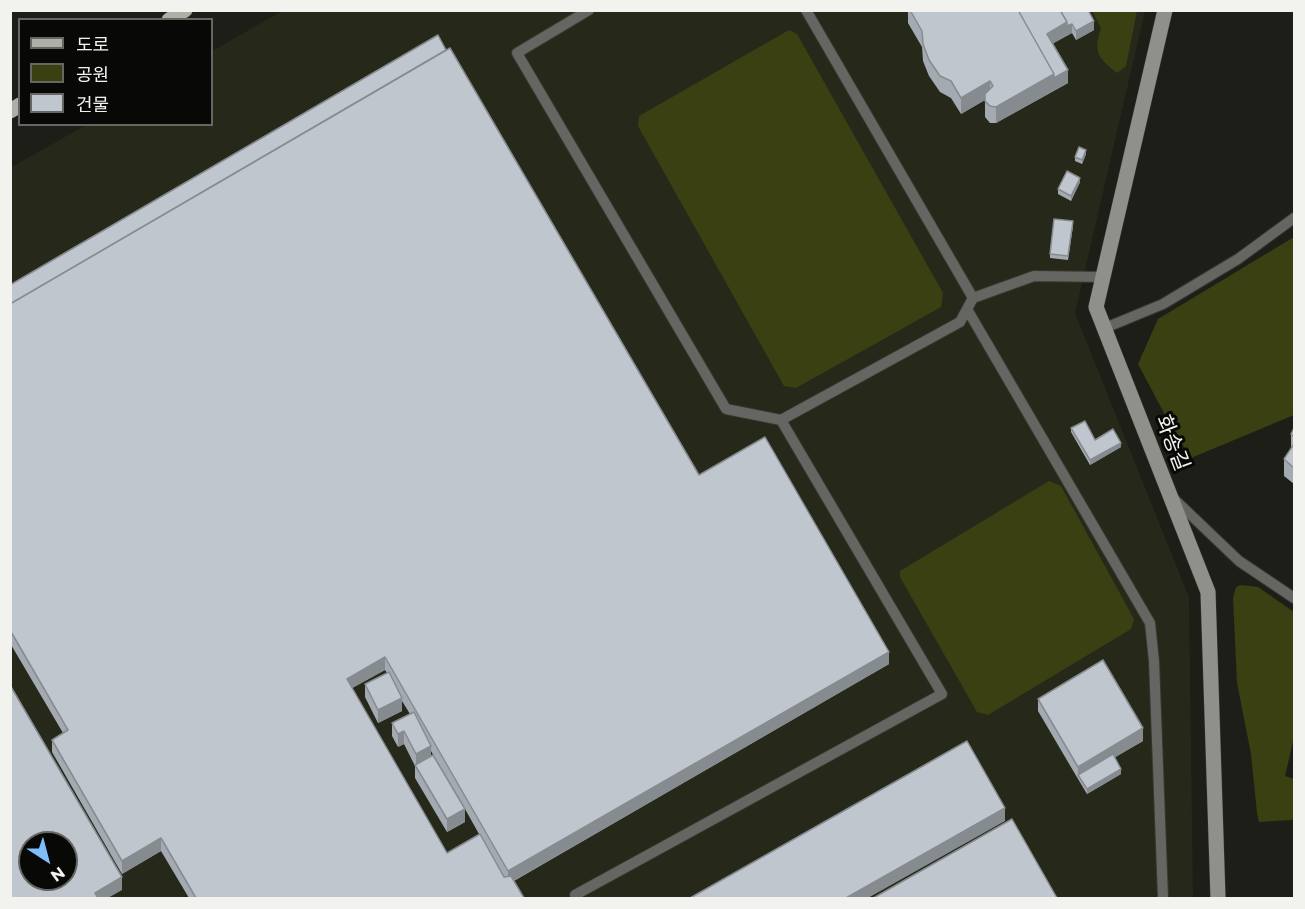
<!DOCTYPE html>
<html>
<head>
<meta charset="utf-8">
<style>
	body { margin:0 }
	#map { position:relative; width:1305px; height:909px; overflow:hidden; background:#1d1e17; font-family:Montserrat,"Noto Sans KR",sans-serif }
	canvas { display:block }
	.frame { position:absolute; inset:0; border:12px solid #f2f3ee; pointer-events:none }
	.legend { position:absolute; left:18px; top:18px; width:195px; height:108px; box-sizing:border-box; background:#080806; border:2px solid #666663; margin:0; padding:8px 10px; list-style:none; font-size:18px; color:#f2f3ee }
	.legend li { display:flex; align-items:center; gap:12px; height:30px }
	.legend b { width:30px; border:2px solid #666663 }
	.north { position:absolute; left:18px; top:831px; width:60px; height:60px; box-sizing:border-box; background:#080806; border:2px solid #666663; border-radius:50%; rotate:144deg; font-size:16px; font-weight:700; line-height:24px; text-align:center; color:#f2f3ee }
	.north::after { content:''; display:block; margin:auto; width:21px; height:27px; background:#80bdfa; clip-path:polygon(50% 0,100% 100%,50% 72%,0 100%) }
</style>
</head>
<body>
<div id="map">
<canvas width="1305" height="909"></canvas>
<div class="frame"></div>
<ul class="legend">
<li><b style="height:8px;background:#aeb0a7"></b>도로</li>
<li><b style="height:16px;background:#3b4012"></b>공원</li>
<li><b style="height:16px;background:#bfc6ce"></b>건물</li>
</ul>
<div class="north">N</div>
</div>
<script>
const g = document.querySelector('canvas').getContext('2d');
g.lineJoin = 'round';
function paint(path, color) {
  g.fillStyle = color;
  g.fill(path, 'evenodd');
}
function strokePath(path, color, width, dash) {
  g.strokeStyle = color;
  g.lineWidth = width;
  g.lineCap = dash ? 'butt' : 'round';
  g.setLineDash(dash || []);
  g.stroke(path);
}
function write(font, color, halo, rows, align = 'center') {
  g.font = font + ' Montserrat,"Noto Sans KR",sans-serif';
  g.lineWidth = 6;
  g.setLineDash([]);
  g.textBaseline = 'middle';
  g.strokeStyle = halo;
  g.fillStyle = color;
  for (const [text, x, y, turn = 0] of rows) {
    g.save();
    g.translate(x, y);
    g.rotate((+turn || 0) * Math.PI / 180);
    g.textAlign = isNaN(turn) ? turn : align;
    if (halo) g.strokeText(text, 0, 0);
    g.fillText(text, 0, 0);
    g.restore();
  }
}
paint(new Path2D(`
	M282,11H1145L1075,313L1189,597L1193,898H11L10,168L86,125L212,124V51ZM30,843H66V879H30Z`), '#26281a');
paint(new Path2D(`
	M1092,11H1106V13L1107,11H1137L1126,66L1117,73C1098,58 1093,52 1101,28Z
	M789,30L797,34L943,293L941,307L796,388L784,386L638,126L639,116Z
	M1294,237V415L1191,458L1173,430L1138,364L1158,319Z
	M1049,481L1061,486L1134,619L1131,629L988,715L977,712L900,577V571Z
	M1241,585L1258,587L1294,612V737L1285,776L1294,779V819L1291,820L1259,822L1257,813L1251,754L1237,683L1233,598L1236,587Z`), '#3b4012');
const lane = new Path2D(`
	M806,10L973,298
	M967,309L1150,623L1154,661L1163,898
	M1105,328L1163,304L1238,259L1294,218
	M781,420L960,322L973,298L1034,276L1103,277
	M1172,497L1239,561L1294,598
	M575,895L942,694L781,420L726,409L517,53L589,10`);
const secondary = new Path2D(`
	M1165,10L1096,307L1208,592L1218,898`);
const primary = new Path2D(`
	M169,20L185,10
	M10,111L20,105`);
strokePath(lane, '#373831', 12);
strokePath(secondary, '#373831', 16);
strokePath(primary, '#373831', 16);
strokePath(lane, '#656662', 10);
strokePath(secondary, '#8e9089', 15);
strokePath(primary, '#aeb0a7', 15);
paint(new Path2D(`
	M908,10H1088L1094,30L1076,40L1072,33L1053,43L1068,83L996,123H990L985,117V100L961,114L951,98L940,92L929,76L923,61L922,47L908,23Z
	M1086,154L1082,164L1075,161V157Z
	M1080,182L1071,201L1058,194V189Z
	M1073,226L1068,260L1050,258V254Z
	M10,285L699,475L889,664L514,881L524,898H189L161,851L122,874L52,752V740L63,733L10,643ZM385,670L387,673L365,684V697L378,723L402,711V701L410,714L392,723V736L398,747L404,744L415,766V778L447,832L465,822V809L479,834L447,853L352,688ZM431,751L458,798L431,756Z
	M1071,428L1095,440L1121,447L1090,465L1071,432Z
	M1294,428V484L1284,476V459L1291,450V434Z
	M1038,699L1143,741L1115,757L1121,774L1087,794L1078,779L1038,711Z`), '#a4aab1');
paint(new Path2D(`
	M1094,21V30L1076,40V31Z
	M1067,22L1072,24V33L1047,47V34Z
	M1068,70V83L996,123V107L1054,74Z
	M990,81V97L961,114V98Z
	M1086,150V154L1082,164V160Z
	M1080,178V182L1071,201V196Z
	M1121,443V447L1090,465V460Z
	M889,652V664L508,884V871Z
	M385,657V670L347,691V679Z
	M402,698V711L378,723V710Z
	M1143,728V741L1080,778L1078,775V767Z
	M404,731V744L398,747V734Z
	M431,746V758L416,766V754Z
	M1121,769V774L1087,794V789Z
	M1005,808V821L868,898H846Z
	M465,809V822L447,832V819Z
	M161,838V851L122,874V861Z
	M122,877V890L108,898H95V893Z`), '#868b90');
const building = new Path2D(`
	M910,10H1018L1054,74L996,107L990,106L985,101V94L993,86L990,81L961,98L951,81L940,76L929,60L923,44L922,31Z
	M1018,10H1060L1067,22L1047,34L1068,70L1054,78V74Z
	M1060,10H1088L1094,21L1076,31L1072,24L1067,26V22Z
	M438,35L446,50L10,304V285Z
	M450,48L699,475L765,437L889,652L508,871L385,657L347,679L447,853L480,834L504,877L511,876L524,898H196L161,838L122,861L52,740L68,730L10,630V304Z
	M1079,147L1086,150L1082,160L1075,157Z
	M1067,171L1080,178L1071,196L1058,189Z
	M1054,219L1073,221L1068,256L1050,254Z
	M1085,421L1095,440L1113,429L1121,443L1090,460L1071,428Z
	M1294,428V437L1291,434Z
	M1294,444V468L1284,459Z
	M1103,660L1143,728L1078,767L1038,699Z
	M389,672L402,698L378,710L365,684Z
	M10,685L122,877L95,893L98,898H10ZM30,843H66V879H30Z
	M414,712L431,746L416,754L404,731L398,734L392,723Z
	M967,741L1005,808L846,898H690Z
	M1113,754L1121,769L1087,789L1078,775Z
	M433,755L465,809L447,819L415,765Z
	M1012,819L1057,898H875V897Z`);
paint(building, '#bfc6ce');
strokePath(building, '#868b90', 1.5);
write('21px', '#f2f3ee', '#080806', [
	["화송길",1172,443,69]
]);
</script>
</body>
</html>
